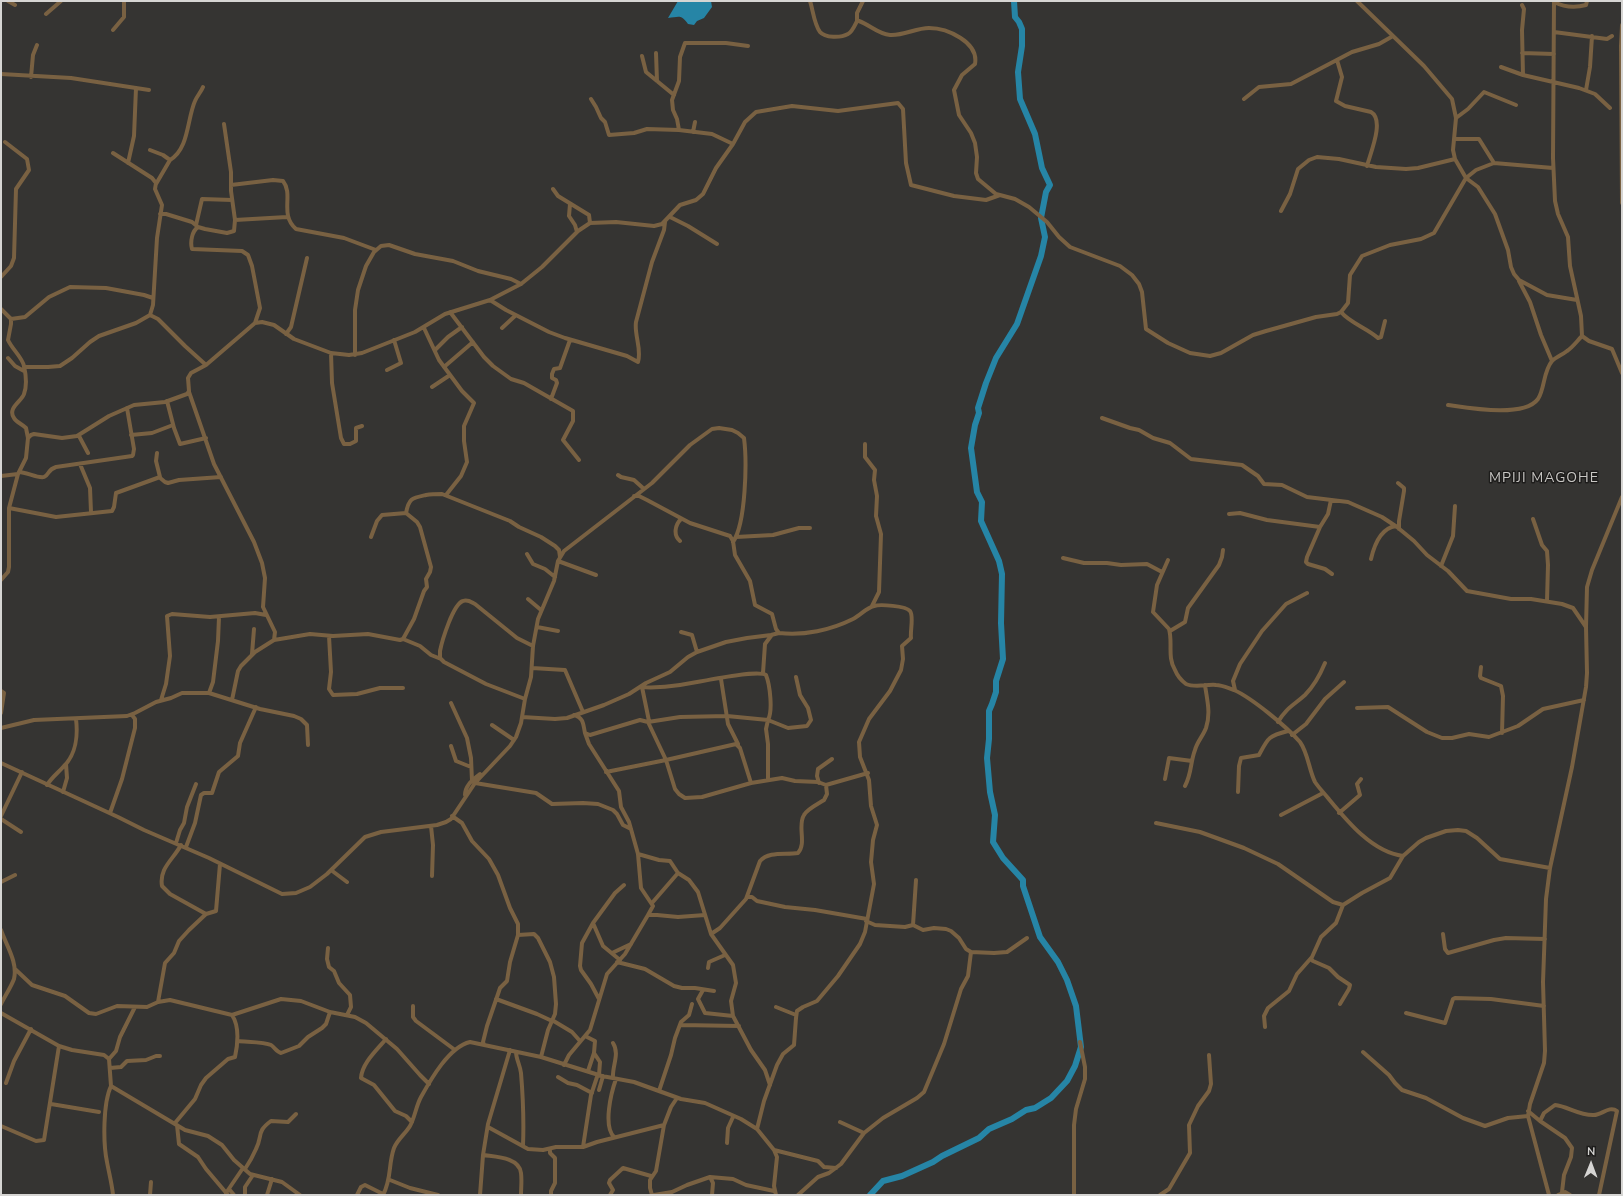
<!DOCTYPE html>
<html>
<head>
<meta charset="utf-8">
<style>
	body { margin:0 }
	#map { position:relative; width:1623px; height:1196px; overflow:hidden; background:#353432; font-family:"Nunito Sans",sans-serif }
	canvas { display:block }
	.frame { position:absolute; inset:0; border:2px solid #d6d5d3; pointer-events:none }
	.north { position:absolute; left:1571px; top:1144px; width:40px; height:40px; -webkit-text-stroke:3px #1d1c1b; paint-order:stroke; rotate:1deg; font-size:11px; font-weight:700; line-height:16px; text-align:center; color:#d6d5d3 }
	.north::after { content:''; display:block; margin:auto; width:14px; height:18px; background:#d6d5d3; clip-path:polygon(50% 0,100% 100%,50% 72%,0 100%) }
</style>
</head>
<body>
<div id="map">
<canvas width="1623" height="1196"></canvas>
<div class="frame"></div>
<div class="north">N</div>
</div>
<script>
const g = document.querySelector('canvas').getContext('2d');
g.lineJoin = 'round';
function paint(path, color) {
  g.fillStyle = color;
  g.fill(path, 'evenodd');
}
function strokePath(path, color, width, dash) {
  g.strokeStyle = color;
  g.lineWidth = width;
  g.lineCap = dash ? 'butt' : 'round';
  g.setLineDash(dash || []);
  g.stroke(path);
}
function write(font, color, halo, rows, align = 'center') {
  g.font = font + ' "Nunito Sans",sans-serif';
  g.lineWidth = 3;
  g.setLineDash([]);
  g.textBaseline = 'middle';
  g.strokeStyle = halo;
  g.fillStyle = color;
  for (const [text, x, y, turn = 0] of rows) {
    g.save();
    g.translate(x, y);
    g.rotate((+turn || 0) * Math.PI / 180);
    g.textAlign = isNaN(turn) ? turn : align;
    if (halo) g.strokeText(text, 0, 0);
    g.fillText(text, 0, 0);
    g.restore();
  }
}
paint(new Path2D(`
	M678,1H711L712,7L704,18L697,21L694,25L688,24C681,14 679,17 668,18Z`), '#2685a6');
strokePath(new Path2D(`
	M870,1195L883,1181L902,1176L933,1162L942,1156L979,1138L989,1129L1012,1119L1026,1110L1035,1108L1051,1098L1067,1081L1075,1066L1081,1047L1076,1006L1067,980L1058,962L1040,937L1023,886V880L1003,858L993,842L995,815L990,792L987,758L989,739V711L992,704L996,692V681L1003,659L1001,623L1002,574L999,561L981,521L982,502L977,492L971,448L975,425L979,413L978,408L986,383L996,358L1017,324L1041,256L1045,237L1041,218L1046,192L1050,185L1042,168L1035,134L1020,99L1018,72L1022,46V29L1019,22L1015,17L1014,1`), '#2685a6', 6);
strokePath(new Path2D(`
	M8,1L15,5
	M810,1C813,10 814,24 820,32C825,38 841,38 848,34C852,32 855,25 857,21H859C870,25 878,34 890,35C903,36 916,28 929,28C947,28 979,42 975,64L962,75L954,90L959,115L971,133L975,143L977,157L976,173L978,179L996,194L1015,199L1029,207L1047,222L1059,237L1070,247L1120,266L1132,275L1139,284L1142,292L1146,329L1168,343L1190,353L1210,356L1221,353L1253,335L1266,331L1316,317L1337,314L1341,312L1348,303L1350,275L1362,256L1390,245L1421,239L1434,233L1466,178L1476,170L1494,163L1553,168
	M1357,1L1424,66L1452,99L1456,118L1453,150L1455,159L1466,178L1478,187L1495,214L1508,250L1511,267L1514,274L1519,280L1547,295L1577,300
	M1554,1L1553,158L1555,201L1558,214L1568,237L1570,266L1581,316L1582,336L1589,341L1612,349L1622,373
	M1554,2C1564,7 1575,8 1586,5L1587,1
	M1522,5L1524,9L1522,30L1523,75
	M46,14L61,1
	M857,21V13L863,1
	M1622,25L1621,46L1622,203
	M113,30L124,17V1
	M1554,32L1607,39L1612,36
	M656,53L657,81
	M1522,53L1554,54
	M642,56L646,72L674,95
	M1337,60L1342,77L1336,101L1345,106L1371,112C1385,120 1370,154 1367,166
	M1501,67L1523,75L1579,88L1595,94L1610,108
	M1,74L71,78L149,90
	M31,77L33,55L37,45
	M1586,90L1590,67L1592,36
	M591,99L596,107L601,118L605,122L609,135L634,133L647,129L679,130L712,134L733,144
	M1244,99L1259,87L1291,84L1352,52L1379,44L1393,36
	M1456,118L1468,109L1484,92L1516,105
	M679,130L677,119L673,110L672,100L679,81L680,57L685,43H726L748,46
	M693,132L695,122
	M1454,139H1479L1494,163
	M150,150L163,155L170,160L156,184
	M113,153L152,178L156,183L155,189L162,205L157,238L153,305L150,315
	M170,160C189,149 187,119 195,101C197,96 201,92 203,87
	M128,163L134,136L136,88
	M231,185L273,180L283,181C294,195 279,214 296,229L344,238L376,250
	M553,189L558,196L589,215L590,223
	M570,204L569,216L575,225L577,232
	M1281,211L1290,194L1298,169L1309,160L1317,157L1339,159L1376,167L1406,169L1418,168L1455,159
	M160,214H166L192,222L198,227L205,229L227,233L234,231L235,220L231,191V172L224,124
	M670,217L688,226L717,244
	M235,220L287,217
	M196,225L202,199L232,200
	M198,227C192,231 190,242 192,249L242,251L248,255L252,266L260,308L255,323
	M1,277L11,266L14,258L16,189L29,170L27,159L5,142
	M1519,281L1530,302L1541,335L1552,361
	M490,300L506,310L549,332L565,338L627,356L638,362C642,349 634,335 636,322L652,262L664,230L665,222
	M1,309L11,319V324L8,340C12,349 22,357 24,366C26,375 27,386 24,394C22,401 7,408 14,418C16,422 22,424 26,428L28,438L26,458L18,474L9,508V567L8,572L1,580
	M450,312L484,357L493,366L511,379L524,383L573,411V421L563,440L579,460
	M1341,312C1350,323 1367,328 1378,338L1381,337L1385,321
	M11,319L25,317L49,297L70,287L106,288L144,295L153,298
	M424,328L439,360L462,391L474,403L464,426V441L467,462L461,476L446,495
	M502,328L516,315
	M286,334L291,327L307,258
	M435,350L448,337L462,327
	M331,353L332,383L341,438L344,444H350L356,441V428L362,426
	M355,355V310L358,290L366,266L374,252L381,246L389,245L415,254L453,261L478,271L511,279L521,284
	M8,358L15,366L24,371
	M24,367H48L60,366L72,358L90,342L99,336L136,323L150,315L158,319L185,346L206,365
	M444,367L473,342
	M387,370L401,363L394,340
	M432,387L450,375
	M189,392L214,464L254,542L262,563L265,578L263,607L275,632L274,640
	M551,399L557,383L556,380L552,378V374L554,369L560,368L570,340
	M167,401L174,428L180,444L206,438
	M1448,405C1469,408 1524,418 1538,399C1545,388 1543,372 1552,361C1556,357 1562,355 1567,351C1573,347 1577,341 1582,336
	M1102,418L1130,428L1139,430L1153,438L1170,443L1191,459L1242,465L1258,476L1264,484L1282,485L1307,497L1348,502L1357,506L1382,517L1397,527L1414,541L1427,555L1448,571L1467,591L1511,599H1531L1562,604L1573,608L1586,627
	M131,435L152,433L173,425
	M79,436L88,453
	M28,438L31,435L34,434L62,438L77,436L109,416L134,405L165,402L187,394L189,391L188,378L191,373L206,365L255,323L262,322L274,325L294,339L331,353L349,355L362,353L415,332L445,314L490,300L521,284L542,267L578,231L590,223L616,222L654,226L662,224L680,205L696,200L703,194L716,168L733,144L745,122L756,112L792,106L838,111L898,103L903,109L906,163L911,185L954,196L986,200L1000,195
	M865,444V457L875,470L874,480L877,496L876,516L881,534L879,592L872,606
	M80,464L90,488L91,512
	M19,472C26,472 39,479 44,477C50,474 47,470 56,467L132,456L133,455L134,449L127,408
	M618,475L621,477L634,480L644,489
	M1,476L18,474
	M159,477L165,482L168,483L179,480L221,477
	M1398,483L1404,488V491L1399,521V529
	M634,496H639L647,500L690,523L730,536L733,541L735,555L750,581L755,605L772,614L776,629L779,633C804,636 831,630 853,619C861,615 866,608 874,606C880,604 906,606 910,611C914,616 910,631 911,638L902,646L903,659L901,670L890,691L869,719L859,742L860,757L869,780L871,806L877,825L873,840L871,862L874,884L865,932L860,944L838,976L817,1001L803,1007L797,1011L796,1018L794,1045L783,1054L777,1065L764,1101L757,1129
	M1331,500L1328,514L1320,527L1307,557L1306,562L1308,564L1325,569L1332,574
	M9,508L56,517L112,511L114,507L116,493L160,477L156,461L157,453
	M406,513C409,498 412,498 426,495C432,494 436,494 442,494L510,521L519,527L541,537L555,546L559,550L560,557
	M1229,514L1240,513L1267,520L1320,527
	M1533,519L1542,545L1547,551L1548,565L1547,601
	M736,537L773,535L799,528H810
	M680,541C673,535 675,525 681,519
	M527,554L533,564L545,569L555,577
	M1063,558L1084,563H1107L1121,565L1147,564L1162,572
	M1371,559C1374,546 1381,528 1396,526
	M1168,560L1157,585L1153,612L1169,629C1173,643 1167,657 1175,670C1177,675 1182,681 1186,684C1195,688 1207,684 1216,685C1222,685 1228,688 1234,690C1252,698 1287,727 1300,742C1308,753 1309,770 1315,782C1319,788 1324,793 1328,798C1347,821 1372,852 1403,856L1419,842L1426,838L1446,831L1458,830L1466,831L1477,838L1500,859L1550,868
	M558,561L596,575
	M1441,566L1453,536L1455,506
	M528,599L541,610
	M537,627L558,631
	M1170,631L1185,622L1188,608L1219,565L1222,557L1223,550
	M681,632L692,635L697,652
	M329,636L331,672L329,689L333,695L357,694L380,688H403
	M403,639L420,646L431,655L441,659
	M252,654L254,629
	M1481,667L1480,676L1481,678L1501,686L1503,696L1502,733
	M532,668L565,670L583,712
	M763,673L765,644L771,636
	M721,679L728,724L738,744
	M640,687C653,688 667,687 680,685C696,683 756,669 766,675C770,685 773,711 768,720L727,716L680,717L648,722
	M642,687L649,721
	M1235,690L1233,681L1240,664L1262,631L1286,604L1307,593
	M1,691L4,693L1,713
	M209,693L213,682L218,641L219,617
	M525,699L486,684L444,662L440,658V651C442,641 453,604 463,601C468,599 471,602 475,604L517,638L533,646
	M161,700L166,684L170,656L167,616L172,614L210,617L255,613L266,615
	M232,700L238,671L241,666L255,652L274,640L310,634L333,636L368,634L400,640L403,639L414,619L424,591L427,587L426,579L430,572L431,567L420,527L417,522L406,513L382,515L377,521L371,537
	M451,703L467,738L471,758L472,781
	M1357,708L1388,707L1427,732L1442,738H1452L1469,734L1489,737L1518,726L1543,709L1584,700
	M574,715C584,718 583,724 585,733L590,735L640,720L648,722L666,760L675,789L679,794L685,798L702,797L751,783L782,778L795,781L818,782L826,785L868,773
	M522,717L555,719L567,718L604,705L629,694L646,683L670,672L688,657L697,652L726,642L747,638L771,635L779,633
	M1278,722C1286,708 1294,705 1305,695C1314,686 1320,675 1325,663
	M492,725L514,740
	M1,728L34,720L127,716L135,713L156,702L171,698L182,693H209L260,709L294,716L301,719L307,725L308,745
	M585,733L589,744L619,791L621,807L629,822L638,854L641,888L653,906L648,915
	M1292,735L1306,724L1325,699L1344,682
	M451,746L456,761L471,767
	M666,760L736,744L740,748L751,783
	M1,763L118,817L144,830L209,858L282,894L296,893L310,887L327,874L365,837L381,832L437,825L446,822L451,819L475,783L510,746L516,737L521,723L525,699L531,677L533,646L538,619L554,581L558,561L564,551L652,483L690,445L712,429L719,428L732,430L738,433L744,438C747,461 746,523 733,542
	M606,772L666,760
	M1165,779L1169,758L1192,761
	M768,780V744L766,729L768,720L788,728L807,726L811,720L808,708L800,695L796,677
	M475,783L536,793L552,804L583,803L598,804L613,810L617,814L623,825L631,829
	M819,783L817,776L818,769L832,759
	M47,785C52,777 58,773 64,766C76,754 78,735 76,719
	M1185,786C1192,773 1190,763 1195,750C1197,742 1203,736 1206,728C1211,713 1207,700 1205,685
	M63,792L67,778L66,764
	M1238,792L1239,766L1241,758L1259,755C1268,738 1268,736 1288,731
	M465,795C465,785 473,780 480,774
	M110,813L122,779L135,728V719L132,715
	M1339,813L1360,795L1357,784L1361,779
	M1281,815L1323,793
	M1,816L22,772
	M452,816L462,823L472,841L489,859L498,875L510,908L518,924V935L510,962L507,981L500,988L498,994L487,1026L483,1042L484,1045
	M1,819L21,832
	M1156,823L1200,832L1244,848L1278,864L1333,902L1343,905
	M431,826L433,845L432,876
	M176,843L180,830L184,823L187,807L196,784
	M181,845C173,860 159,868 162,886L170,894L206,914
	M186,847L195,823L201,795L204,793H212L219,772L238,756L240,743L256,707
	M638,854L659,860L670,861L678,873L689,880L698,892L711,934L733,965L736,983L731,1001L733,1016L751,1050L765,1070L770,1085
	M331,870L347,882
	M1,882L15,875
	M747,897H752L757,901L785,907L815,910L867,919
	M652,903L678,873
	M866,921L875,925L905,927L913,925L923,930L934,928L946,929L951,931L959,938L966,949L971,952L994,953L1007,952L1027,938
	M593,923L582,943L580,966L581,970L591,984L599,999
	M913,925L916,880
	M1,930C6,945 18,962 14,979C11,987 5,996 1,1004
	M711,934L720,928L746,899L760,861C769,851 785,855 798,853C807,843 797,826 804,815C807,809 818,804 824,800L827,794L826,785
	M1443,934L1445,949L1448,953L1494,940L1506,938L1545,939
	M518,935L534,934L538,938L550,962L554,977L556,1004L555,1014L548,1030L541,1057
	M328,948L327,959L329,967L334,971L339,983L350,995L351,1007L347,1015
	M612,953L631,944
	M1311,959L1313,961L1329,968L1338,977L1350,985L1349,989L1340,1004
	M620,960L603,946L593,923L615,893L624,885
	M617,962L645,969L674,986L682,988H695L714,991
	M708,968L709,962L725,955
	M15,969L32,985L65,996L89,1013L96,1014L117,1006L147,1007L158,1002L170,1000L232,1015L281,999L301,1001L330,1012L355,1017L366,1023L397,1049L420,1075L429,1084
	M703,990L698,999L705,1013L733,1016
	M496,999L537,1014L552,1021
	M158,1002L165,963L174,953L179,941L189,930L206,914L216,911L220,864
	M413,1006V1017L416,1021L455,1050
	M135,1007L120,1037L116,1051L109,1059L111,1086L185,1130L208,1136L222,1145L234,1160L250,1174L282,1182L300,1195
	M776,1007L796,1015
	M1,1013L59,1046L72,1050L104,1055L109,1059
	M1406,1013L1445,1023L1453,999L1455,998L1491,999L1544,1006
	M552,1020L572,1032L580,1041
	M681,1025L739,1026
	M1265,1027L1264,1016L1268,1008L1289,991L1297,974L1312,957L1321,937L1336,923L1343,905L1362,893L1390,878L1403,856
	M585,1036L595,1041L594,1053L600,1062L599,1075
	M386,1039C377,1050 362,1063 361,1078L374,1085L395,1111L406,1116L412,1122
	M238,1041C246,1042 265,1042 271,1045C275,1048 277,1052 281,1053L299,1046L308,1037L322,1028L326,1024L330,1012
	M516,1052C516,1059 520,1065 521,1073C523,1097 524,1121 523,1146
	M1363,1052L1389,1075L1395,1083L1402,1090L1426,1098L1463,1118L1485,1126L1508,1118L1528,1116
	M564,1065L569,1055L590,1030L607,974L625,954L648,915H657L678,917L705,915
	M110,1068L121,1067L127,1061L146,1060L156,1056H160
	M588,1071L594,1053
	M558,1077L568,1083L577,1085L592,1093
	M613,1078C612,1066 620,1054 613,1043
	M6,1083L14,1061L31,1029
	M111,1086C103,1103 103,1143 107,1162C109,1173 112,1184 113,1195
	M599,1090L603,1076
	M659,1091L671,1055L675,1038L681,1022L689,1015L692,1004
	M50,1103L51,1104L99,1112
	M1528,1111L1540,1121L1565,1138L1572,1148L1571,1157L1564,1175L1562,1192
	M1540,1121L1544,1113L1555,1105C1567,1106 1578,1115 1593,1115C1601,1116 1609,1105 1617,1111L1599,1195
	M840,1122L864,1133
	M175,1123L195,1099L201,1085L206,1078L228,1059L235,1057C238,1043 240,1027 232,1015
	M177,1125L179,1144L198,1157L206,1169L228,1195
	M1,1126L36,1141L44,1140L59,1046
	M488,1127L528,1149L543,1150L556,1147H583L597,1142L664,1125
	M614,1137C603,1126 611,1093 616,1079
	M727,1143L728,1128L733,1117
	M583,1147L591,1095L598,1074
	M550,1150V1153L555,1158V1183L551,1191V1195
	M774,1150L818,1161L824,1167L836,1168
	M483,1155C495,1157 519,1157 521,1173C522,1180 521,1188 521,1195
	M245,1169C249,1163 253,1156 256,1149C263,1135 256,1132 271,1121L288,1122L296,1114
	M710,1177L713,1183L712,1195
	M390,1180L410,1188L438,1195
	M229,1189L234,1195
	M226,1193L243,1168
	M150,1195L151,1182
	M245,1195V1187L253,1175
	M267,1195L272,1179
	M357,1195L361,1187L365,1185L383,1194
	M383,1195C392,1178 388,1165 394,1148C397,1140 406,1133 410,1126C415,1117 416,1106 421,1097C431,1079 449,1047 470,1042L541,1057L602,1076L634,1082L681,1099L705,1103L741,1119L757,1129L774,1150L777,1157L774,1186L776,1195
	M480,1195L483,1155L488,1124L510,1050
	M610,1195L613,1190L609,1183L610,1180L623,1168L651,1176
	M652,1195L650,1188V1180L656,1171L664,1125L671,1107L677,1098
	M654,1195L672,1192L687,1185L710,1177L733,1179L746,1185L774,1191
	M798,1195L818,1177L829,1173L841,1164L864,1133L883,1118L917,1098L924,1092L944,1044L961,989L968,976L971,952
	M1074,1195V1125L1076,1109L1085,1079V1067L1080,1042
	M1160,1195L1169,1189L1190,1153L1189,1125L1198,1106L1209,1091L1211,1084L1209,1055
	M1549,1195L1528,1116L1530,1104L1544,1063L1545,1051L1543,982L1546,899L1550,868L1572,767L1586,687L1587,673L1586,627L1587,587L1592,570L1622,497
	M1558,1195L1565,1192L1570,1195`), '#796142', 4);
g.letterSpacing = '1px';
write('14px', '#c8c6c3', '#1d1c1b', [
	["MPIJI MAGOHE",1544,479]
]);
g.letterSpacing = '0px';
</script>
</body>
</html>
